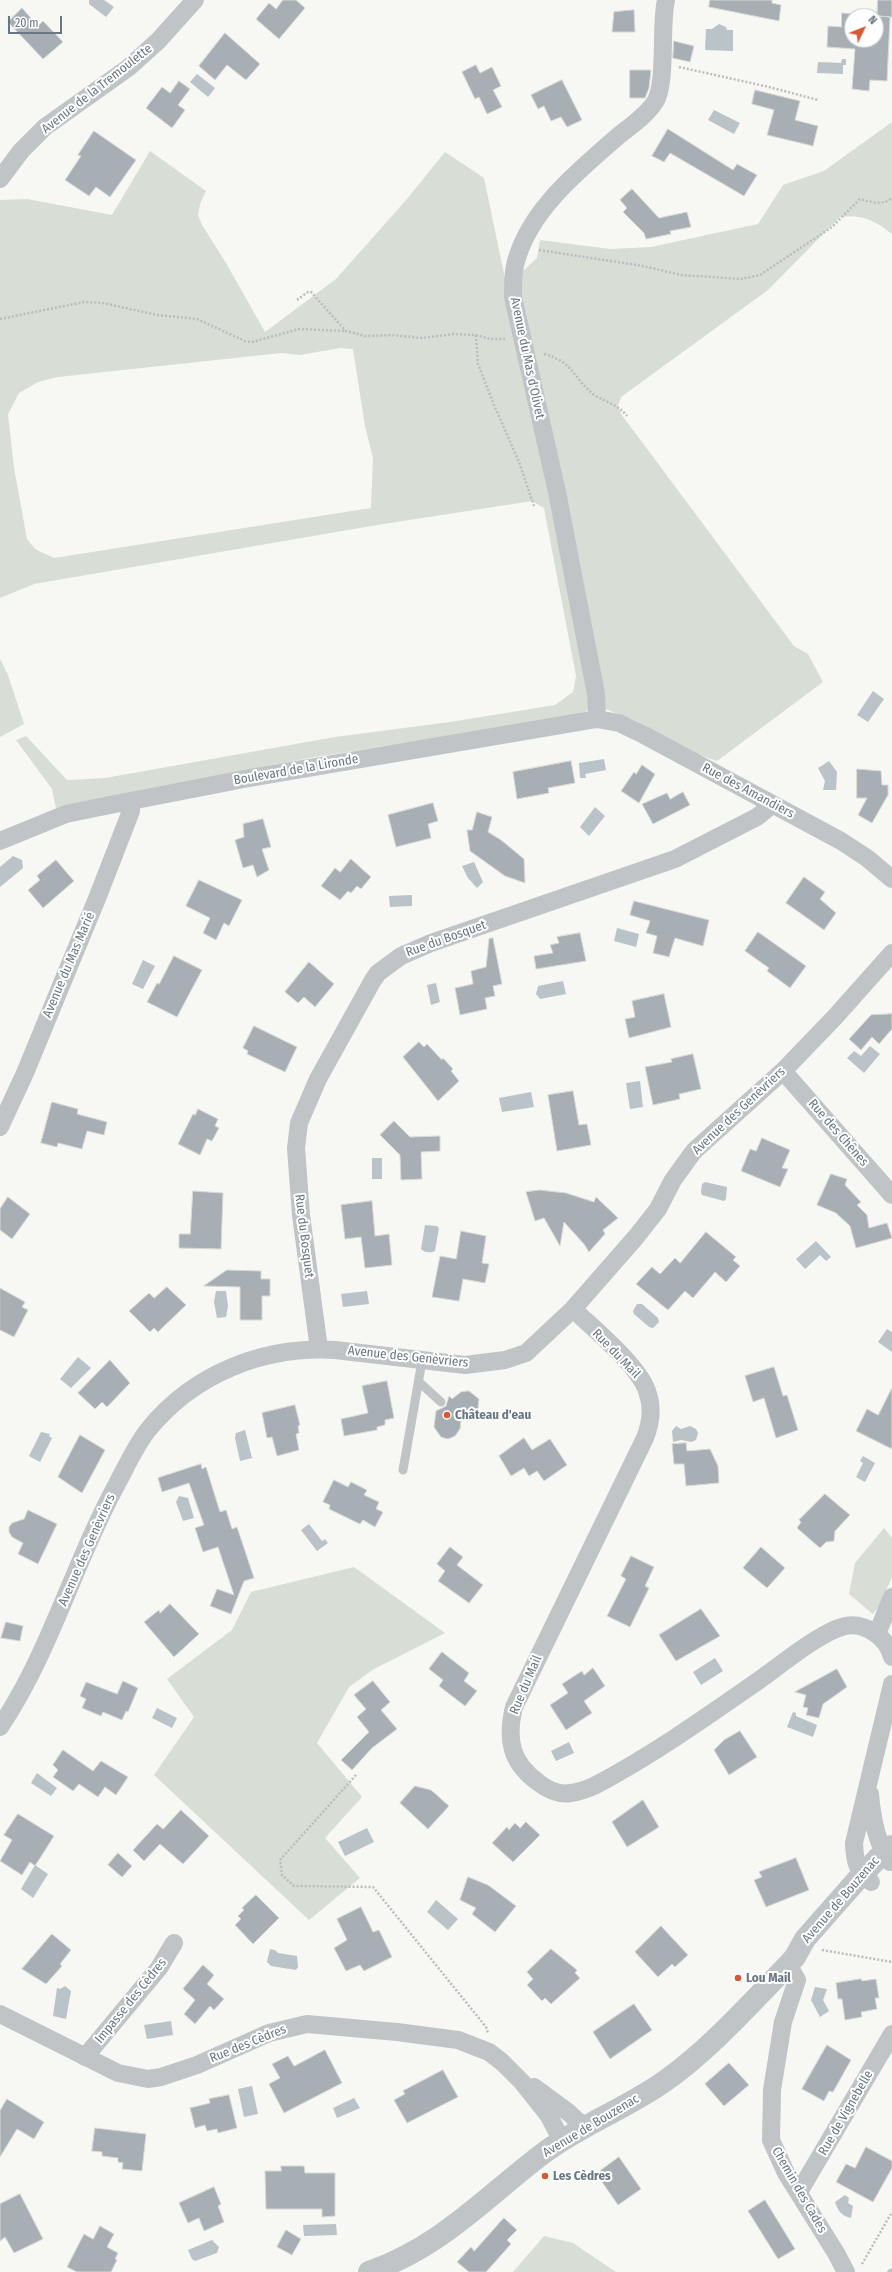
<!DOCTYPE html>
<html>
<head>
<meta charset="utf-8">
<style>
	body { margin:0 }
	#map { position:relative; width:892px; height:2272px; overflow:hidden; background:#f7f7f4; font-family:"Fira Sans Condensed",sans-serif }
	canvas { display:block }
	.north { position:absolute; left:844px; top:8px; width:40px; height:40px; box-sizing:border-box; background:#fff; border:1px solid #c3c9cd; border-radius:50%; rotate:47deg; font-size:11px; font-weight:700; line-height:16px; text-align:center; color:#687782 }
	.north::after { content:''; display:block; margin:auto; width:14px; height:18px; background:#d65934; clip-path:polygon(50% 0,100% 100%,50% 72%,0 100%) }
	.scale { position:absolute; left:8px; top:16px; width:54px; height:18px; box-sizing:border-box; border:2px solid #687782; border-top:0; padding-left:5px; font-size:12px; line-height:14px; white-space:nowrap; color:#687782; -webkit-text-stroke:3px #fff; paint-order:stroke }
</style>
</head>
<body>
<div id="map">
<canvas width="892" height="2272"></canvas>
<div class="north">N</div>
<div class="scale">20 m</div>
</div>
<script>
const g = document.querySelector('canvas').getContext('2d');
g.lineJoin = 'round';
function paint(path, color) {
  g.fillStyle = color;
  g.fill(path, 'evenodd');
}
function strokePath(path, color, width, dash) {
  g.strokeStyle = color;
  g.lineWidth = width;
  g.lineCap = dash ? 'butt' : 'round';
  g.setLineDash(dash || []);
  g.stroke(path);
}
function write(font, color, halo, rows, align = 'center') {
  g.font = font + ' "Fira Sans Condensed",sans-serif';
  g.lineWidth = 4;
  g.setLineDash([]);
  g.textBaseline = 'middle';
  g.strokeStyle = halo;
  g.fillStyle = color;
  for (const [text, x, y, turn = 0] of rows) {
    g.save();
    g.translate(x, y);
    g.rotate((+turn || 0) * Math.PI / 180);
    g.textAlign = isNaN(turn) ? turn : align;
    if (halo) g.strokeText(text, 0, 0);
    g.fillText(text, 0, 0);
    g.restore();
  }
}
paint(new Path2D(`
	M892,122V234C874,220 862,214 840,217L768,290L621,397L618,406L621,414L794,646L808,654L823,682L717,761L694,753L634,720L605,709L518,296L521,273L537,258L540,240L610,249L651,247L758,224L783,185L824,171Z
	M150,151L206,191L200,204L198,215L202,225L226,263L265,332L336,279L407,199L445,152L484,178L585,661L588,708L584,715L315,757L56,808L52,789L16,740L26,736L67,780L105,778L335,737L450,722L555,705L573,692L576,676L544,508L532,501L377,525L34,584L0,598V200L27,199L112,215ZM340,348L353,349L365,426L373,458L371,508L54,558L35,549L27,539L14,468L8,414L19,393L38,382L58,377L281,353L300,355Z
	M0,659L8,675L24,724L0,737Z
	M884,1528L892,1538V1577L880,1605L873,1614L849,1594L855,1563Z
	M354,1567L445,1633L374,1669L349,1687L317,1743L362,1797L325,1838L360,1878L309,1920L154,1775L194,1717L167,1679L232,1630L251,1592Z
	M544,2236L573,2243L616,2272H513Z`), '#d8ddd5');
paint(new Path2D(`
	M89,0H104L114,7L106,17L89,4Z
	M719,24L726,27L727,30H733V51L705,50L706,29H712Z
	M842,59H846V65H843V74L817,73L818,62L841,63Z
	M197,74L215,88L208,97L190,82Z
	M714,110L740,123L734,134L708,120Z
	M873,691L884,699L868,722L857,715Z
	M604,759L606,770L585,774L586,778H580L579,763Z
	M829,761L837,772L836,790H823L825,781L818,768Z
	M595,807L605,816L589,836L580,827Z
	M13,856L22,860L23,868L0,887V867Z
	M474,862L483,882L477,888L468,878L462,866Z
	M412,895V906L390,907L389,896Z
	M617,928L639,934L636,947L614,941Z
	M143,960L155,966L143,989L132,984Z
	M563,981L566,994L540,999L536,994L538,986Z
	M436,983L440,1002L431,1005L427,985Z
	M870,1046L880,1054L864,1073L847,1058L854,1051L861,1056Z
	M640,1081L643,1107L630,1109L626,1083Z
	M531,1092L534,1107L502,1112L499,1098Z
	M372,1158H382V1179H372Z
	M705,1182L727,1187L726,1199L724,1201L702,1195L701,1192L702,1184Z
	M425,1225L437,1226L439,1228L435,1251C431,1253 425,1253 421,1249Z
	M816,1241L831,1257L826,1261L820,1255L805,1269L796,1259Z
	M216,1291H226L228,1306L226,1317L217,1318L214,1302Z
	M367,1291L369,1304L343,1307L341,1294Z
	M637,1304H642L658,1318L659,1322L653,1328L649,1327L634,1314L633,1311Z
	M887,1329L892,1332V1352L878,1342Z
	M78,1357L91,1368L71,1388L60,1379Z
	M676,1426L681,1429L690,1426L696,1429L698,1433L696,1440L691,1442L681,1440L673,1442L672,1431Z
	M245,1430L252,1458L240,1461L235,1438L236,1433Z
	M41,1432L50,1434L49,1436L52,1438L40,1462L29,1456Z
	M863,1456L875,1463L865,1482L856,1477L863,1463L860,1461Z
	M179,1496L188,1498L194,1518L183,1521L176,1502Z
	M309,1524L322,1541L325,1539L328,1543L317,1551L301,1530Z
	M715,1658L723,1671L701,1685L693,1672Z
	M157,1708L177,1718L172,1728L152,1718Z
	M793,1712L796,1713V1716L817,1725L813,1737L787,1727Z
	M569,1742L574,1753L556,1761L551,1751Z
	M37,1773L57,1788L51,1796L31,1783Z
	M367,1828L374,1842L345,1856L338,1842Z
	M35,1865L48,1874L33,1898L21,1889Z
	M436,1900L458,1919L448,1930L427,1912Z
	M270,1949L275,1950L278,1953L297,1956L298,1967L296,1970L271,1966L267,1962Z
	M65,1986L71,1991L66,2019L53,2016L57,1988L60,1989Z
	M815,1987L827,1989L823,2000L829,2011L820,2017L811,2000Z
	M171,2021L173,2035L147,2039L144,2025Z
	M252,2086L258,2114L244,2117L238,2089Z
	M354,2098L360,2108L337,2118L333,2108Z
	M845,2195L849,2198L848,2203L853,2206L851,2218C842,2216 838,2211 835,2202Z
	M336,2224L337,2235L304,2236L303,2225Z
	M212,2240L219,2247L217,2253L195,2261L192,2259L188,2250Z`), '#b9c3c8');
strokePath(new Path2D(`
	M890,2272L892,2271`), '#b9c3c8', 5.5);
const building = new Path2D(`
	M283,0H296L305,8L279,39L256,19L269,3L276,9Z
	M710,0H772V3L781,5L779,21L709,7Z
	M878,0H892V17L877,16Z
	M22,8L38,26L43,21L63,42L43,59L8,22Z
	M634,10L635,32H612L614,12Z
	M842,13L890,17L887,81L870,80L869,91L852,89L855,49L827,47L828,26L841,27ZM852,16H876V40H852Z
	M225,33L260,64L246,80L227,65L215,80L199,66Z
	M674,41L694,46L690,62L673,58Z
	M476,65L480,73L492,67L501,86L493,90L502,107L487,114L479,97L475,99L462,72Z
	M630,70H651L649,88L645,98H630Z
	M562,80L582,120L567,127L561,117L551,121L544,106L538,109L531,95Z
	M179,81L190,89L178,105L185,110L172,128L146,108L162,87L170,93Z
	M755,90L800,101L795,120L818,126L813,146L767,135L774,110L752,104Z
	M668,129L733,170L737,164L757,175L744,196L670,153L664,162L652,156Z
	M94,131L136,160L110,197L96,187L89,196L65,180L81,156L78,155Z
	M632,189L659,218L687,212L691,227L670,231L671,234L646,239L644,233L623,212L627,208L620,200Z
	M571,761L575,783L548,788L549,793L517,799L513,772Z
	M642,765L655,774L639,803L621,791L634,772L636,774Z
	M857,769L881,771L882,785H888V795L872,823L858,815L867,798H857Z
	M683,792L690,805L653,824L642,804L667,793L670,799Z
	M433,803L438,821L428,824L431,838L396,847L388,815Z
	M477,812L492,817L488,832L501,840L524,859L525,883L505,876L470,851L467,830H472Z
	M263,819L271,847L262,849L269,870L257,877L253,865L243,868L235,840L244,837L243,824Z
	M351,859L371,877L361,889L357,886L351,893L348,891L340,900L321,886L335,868L340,872Z
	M56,860L74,881L43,908L28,890L40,880L37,876Z
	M804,877L825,892L820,899L836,913L824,930L786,903Z
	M199,880L242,900L229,926L224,923L216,940L203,933L210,918L186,906Z
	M634,901L709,920L703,946L675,938L669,957L653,953L657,936L646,933L650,921L630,915Z
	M758,932L806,966L790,988L767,971L769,968L745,951Z
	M580,933L586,961L536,969L534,956L553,953L550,945L559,943L557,937Z
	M493,938L502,984L493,986L495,996L485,998L487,1009L460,1015L455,988L473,984L471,971L486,967L489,939Z
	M174,956L202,970L177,1017L147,1002L157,983L159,984Z
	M309,962L334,984L315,1007L304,997L298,1003L285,992Z
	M664,994L671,1027L629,1038L625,1019L635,1017L632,1001Z
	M892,1014V1029L879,1044L872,1037L861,1050L849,1039L871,1015Z
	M254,1026L297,1047L285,1072L247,1054L248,1051L243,1048Z
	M419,1042L424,1047L427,1044L442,1060L443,1058L453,1069L451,1071L459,1081L438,1101L403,1057Z
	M693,1054L701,1089L679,1094L680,1099L653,1105L645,1067L672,1062L671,1059Z
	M573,1091L579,1125L587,1124L591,1145L557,1151L548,1095Z
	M52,1102L78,1109L77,1114L107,1122L104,1135L87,1131L82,1149L58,1143L57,1147L41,1143Z
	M198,1109L218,1119L215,1126L219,1128L212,1141L207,1139L200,1155L178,1144L193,1114L195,1115Z
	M394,1121L410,1137L440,1136V1151L421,1152L422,1179L401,1180L400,1155L380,1135Z
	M762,1138L790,1150L782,1168L788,1169L780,1187L741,1171L750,1149L756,1151Z
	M831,1174L847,1179L845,1185L861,1202L857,1205L867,1215L869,1228L887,1223L892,1238L856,1248L850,1226L836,1213L817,1205Z
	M540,1190L566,1193L594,1202L596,1197L618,1218L603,1230L605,1234L589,1252L584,1244L564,1222L560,1246L544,1218L535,1221L526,1192Z
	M193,1191L223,1193L221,1249L179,1248V1234H190Z
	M8,1197L30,1214L12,1239L0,1230V1209Z
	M372,1201L375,1236L389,1234L392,1265L365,1268L361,1237L345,1239L341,1205Z
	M461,1231L486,1236L482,1263L489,1264L485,1283L463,1279L459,1301L432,1297L440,1256L456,1259Z
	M706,1232L736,1257L733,1260L740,1266L726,1282L715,1272L693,1298L685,1291L668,1310L636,1284L652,1267L660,1274L675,1258L680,1263Z
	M227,1270L261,1271V1279H270V1296H262V1320H240V1287L204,1286Z
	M167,1287L186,1305L158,1332L154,1328L150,1332L129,1311L149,1293L154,1298Z
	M0,1288L25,1302L22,1307L28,1310L14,1337L0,1330Z
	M110,1360L130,1383L107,1407L102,1402L95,1409L78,1393Z
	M774,1367L783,1396L787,1395L798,1430L776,1438L764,1398L753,1402L745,1376Z
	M387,1381L394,1418L385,1420V1425L377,1427V1430L344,1436L341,1419L368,1413L362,1386Z
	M892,1388V1449L856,1431L867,1409L878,1415Z
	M469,1391L479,1399L478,1409L473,1416L461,1420L460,1429L455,1436L448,1439L441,1437L434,1427L436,1411L446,1406L449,1396L452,1399L461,1392Z
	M295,1405L300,1425L298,1426L299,1433L296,1434L299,1450L277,1456L272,1437L267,1438L262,1413Z
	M80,1435L105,1450L82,1493L58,1477Z
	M524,1438L532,1450L550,1439L567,1465L544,1481L537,1471L529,1476L524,1468L511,1476L499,1456Z
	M686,1443L687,1451L710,1449L718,1466L719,1483L686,1486L684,1464H674L672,1444Z
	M201,1464L202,1469L206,1467L220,1512L226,1510L232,1529L237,1527L254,1578L244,1581L231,1614L210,1606L217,1589L234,1595L218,1547L203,1552L195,1528L204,1525L189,1483L162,1492L158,1478Z
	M334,1480L348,1487L351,1482L367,1490L364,1495L379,1502L376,1509L383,1512L375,1527L363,1520L360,1524L329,1509L330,1505L323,1502Z
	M825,1494L850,1515L835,1531L834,1541L826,1542L820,1548L797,1528L801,1522L799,1520Z
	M28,1510L57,1524L38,1564L18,1554L23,1543L12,1537L9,1532V1527L12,1523L24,1519Z
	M450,1547L463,1557L457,1565L483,1585L469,1603L438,1581L445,1571L437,1564Z
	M761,1547L785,1568L767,1588L743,1568Z
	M631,1556L654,1567L645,1586L649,1588L630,1627L607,1616L626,1579L621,1576Z
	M170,1604L199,1634L174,1657L144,1622L159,1610L160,1613Z
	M701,1609L720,1636L676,1661L659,1635Z
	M6,1622L23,1626L20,1641L1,1638Z
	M442,1652L469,1673L464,1681L477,1691L465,1706L439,1686L443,1680L429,1669Z
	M593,1668L605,1686L584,1701L592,1713L566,1730L550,1705L568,1693L562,1684L582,1671L584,1675Z
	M837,1669L847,1687L823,1704L819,1718L806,1715L808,1708L803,1707L806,1695L795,1692Z
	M123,1681L138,1688L128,1712L126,1711L122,1720L103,1712L101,1716L82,1708L86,1699L80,1696L86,1682L117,1694Z
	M373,1681L390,1702L381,1710L397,1729L372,1748L352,1770L341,1760L369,1732L357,1717L366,1709L354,1695Z
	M740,1731L757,1757L729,1775L714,1750L724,1740Z
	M63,1750L93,1771L101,1761L128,1777L116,1795L105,1787L98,1797L79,1784L73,1791L53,1777L58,1770L53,1765Z
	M415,1786L431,1790L449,1806L428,1829L400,1803Z
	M643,1800L659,1827L627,1847L612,1822Z
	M181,1810L209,1836L183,1864L160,1844L144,1861L133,1850L157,1824L163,1829Z
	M18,1814L54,1836L35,1866L30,1862L22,1875L0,1861L12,1840L4,1835Z
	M526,1822L540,1835L513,1862L492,1843L507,1827L509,1830L515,1823L520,1828Z
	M118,1853L132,1866L122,1877L108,1865Z
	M796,1858L809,1890L766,1907L754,1880L762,1877L759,1872Z
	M468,1877L488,1885L516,1906L495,1932L472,1914L476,1908L460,1900Z
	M256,1895L279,1918L253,1944L235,1925L241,1919L238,1916L244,1910L242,1908Z
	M361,1907L373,1932L379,1930L392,1957L364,1971L360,1965L346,1971L334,1948L347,1940L337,1919Z
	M661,1926L688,1955L675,1967L672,1964L658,1977L635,1952Z
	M52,1934L71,1950L60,1964L62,1966L46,1984L22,1969Z
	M551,1949L577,1970L575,1973L580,1978L551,2004L545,1998L542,2001L527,1985L533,1979L527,1972Z
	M203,1965L214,1975L207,1984L224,1999L214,2010L210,2006L195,2024L184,2014L195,2000L183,1989Z
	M861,1979L862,1981L876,1979L879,1998H875L877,2009L861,2012L862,2017L845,2020L842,1999H838L836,1983Z
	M634,2004L652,2030L610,2059L593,2032Z
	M827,2045L851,2060L833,2092L829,2091L824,2101L802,2089Z
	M325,2050L342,2083L284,2113L269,2084L280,2078L272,2064L288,2056L294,2066Z
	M729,2063L749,2085L724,2106L705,2084Z
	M443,2070L458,2097L407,2123L394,2100L405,2094L403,2091Z
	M229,2095L237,2128L218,2133L217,2129L207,2131L205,2125L195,2128L190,2108L210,2103L209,2099Z
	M7,2099L44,2122L34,2139L17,2129L0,2157V2111Z
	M95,2128L146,2134L142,2171L122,2169L123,2163L118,2162V2158L102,2156V2152L92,2151Z
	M866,2147L892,2161V2168L873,2202L836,2182L846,2164L855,2168Z
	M619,2157L641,2189L618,2205L600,2179L604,2176L600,2171Z
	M281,2166H304L305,2173H335V2216L322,2217V2209H266L265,2171H281Z
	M214,2187L221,2204L218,2206L224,2222L204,2231L199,2218L188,2223L179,2203Z
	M20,2194L43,2239L14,2253L5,2237L0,2241V2204Z
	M765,2200L795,2249L778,2259L748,2211Z
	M504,2218L517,2230L507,2240L511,2244L486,2272H469L457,2262L471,2247L474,2251Z
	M100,2226L114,2234L107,2247L118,2253L115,2259L117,2260L111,2272H77L67,2267L84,2234L93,2239Z
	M286,2230L301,2239L292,2255L277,2247Z`);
paint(building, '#a8afb4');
strokePath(building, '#d8d8d6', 1);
strokePath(new Path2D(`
	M679,67L769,87L818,100
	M539,250L643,266L681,275L741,279L760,275L832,227L860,199C871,202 882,206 892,198
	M297,300L308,292H311L346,331L365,336L392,335L422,338L453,334L476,335L490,339H505
	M0,319L84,302L103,303L157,315L197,319L245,341L252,342L299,329L346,331
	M476,335L478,364L494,405L519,462L534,506
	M544,354C575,362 574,381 596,396C608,403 618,405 627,416
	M356,1775L280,1860L282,1875L294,1886L373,1887L486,2027L488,2033
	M822,1950L892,1962
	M862,2264L892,2212`), '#babdbf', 2.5, [2, 2]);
strokePath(new Path2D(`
	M419,1382L441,1402
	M403,1470L422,1361`), '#c0c4c7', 9);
strokePath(new Path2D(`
	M0,179L21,151L45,127L128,68L158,41L195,0
	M597,719L596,694L557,492L513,297C513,283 513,268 518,255C534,206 580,170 617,137C629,127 646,116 655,102C667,84 660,25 666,0
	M0,841L66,814L100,807L244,779L597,719L619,723L644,735L841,841L867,858L892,879
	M783,1071L892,1195
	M0,1127L25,1073L98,896L131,811V801
	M573,1309C594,1329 638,1365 647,1391C653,1407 651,1423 645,1438L514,1707C506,1740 511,1763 539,1783C548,1790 559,1795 571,1793C579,1792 587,1789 594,1786C651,1756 705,1718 758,1681C781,1665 820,1632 845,1626C865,1622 887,1637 892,1657
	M319,1349L301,1215L296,1148L299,1123L318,1079L373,980L378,973L401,956L431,943L675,859L757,817L772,805
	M877,1634L892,1597
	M0,1727C51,1651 74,1562 118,1482C127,1465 136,1445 148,1430C194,1373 264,1346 335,1350L465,1365L505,1360L526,1353L573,1309L636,1237L658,1209L673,1180L694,1151L783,1071L835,1017L892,953
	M870,1794C872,1817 876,1843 890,1862
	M871,1882C856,1868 855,1863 854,1843L892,1684
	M788,1965L797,1980L783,2022L772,2090L771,2140L786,2173L836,2253L846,2272
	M0,2014L118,2073L148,2079L161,2077L197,2065L269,2033L307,2024L397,2032L458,2040L489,2052L502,2062L522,2082L549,2116L562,2141
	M85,2057L159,1968L174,1943
	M534,2087L568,2112L584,2127
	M799,2192L892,2034`), '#c0c4c7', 18);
strokePath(new Path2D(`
	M369,2272C443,2246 485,2197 545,2152C583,2124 627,2108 665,2081C710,2049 749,2005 788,1965L795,1957L805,1939L857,1880L883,1853L892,1846`), '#c0c4c7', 22);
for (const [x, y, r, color] of [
	[447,1415,4,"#d65934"],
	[738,1978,4,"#d65934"],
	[545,2176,4,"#d65934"]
]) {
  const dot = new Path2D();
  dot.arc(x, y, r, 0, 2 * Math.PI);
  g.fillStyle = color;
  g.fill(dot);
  strokePath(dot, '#fff', 1.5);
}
write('13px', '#687782', '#fff', [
	["Avenue de la Tremoulette",97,89,-38],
	["Avenue du Mas d'Olivet",527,358,78],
	["Boulevard de la Lironde",296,770,-10],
	["Rue des Amandiers",748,791,28],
	["Rue du Bosquet",446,939,-20],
	["Avenue du Mas Marié",69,965,-67],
	["Avenue des Genèvriers",739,1111,-43],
	["Rue des Chênes",838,1133,49],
	["Rue du Bosquet",304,1236,83],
	["Rue du Mail",616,1354,46],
	["Avenue des Genèvriers",408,1357,6],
	["Avenue des Genèvriers",87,1550,-66],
	["Rue du Mail",526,1685,-67],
	["Avenue de Bouzenac",841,1900,-49],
	["Impasse des Cèdres",131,2001,-51],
	["Rue des Cèdres",248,2044,-22],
	["Rue de Vignebelle",846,2113,-60],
	["Avenue de Bouzenac",591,2126,-31],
	["Chemin des Cades",799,2190,60]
]);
write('bold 13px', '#687782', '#fff', [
	["Château d'eau",455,1415],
	["Lou Mail",746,1978],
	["Les Cèdres",553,2176]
], 'left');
</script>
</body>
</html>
